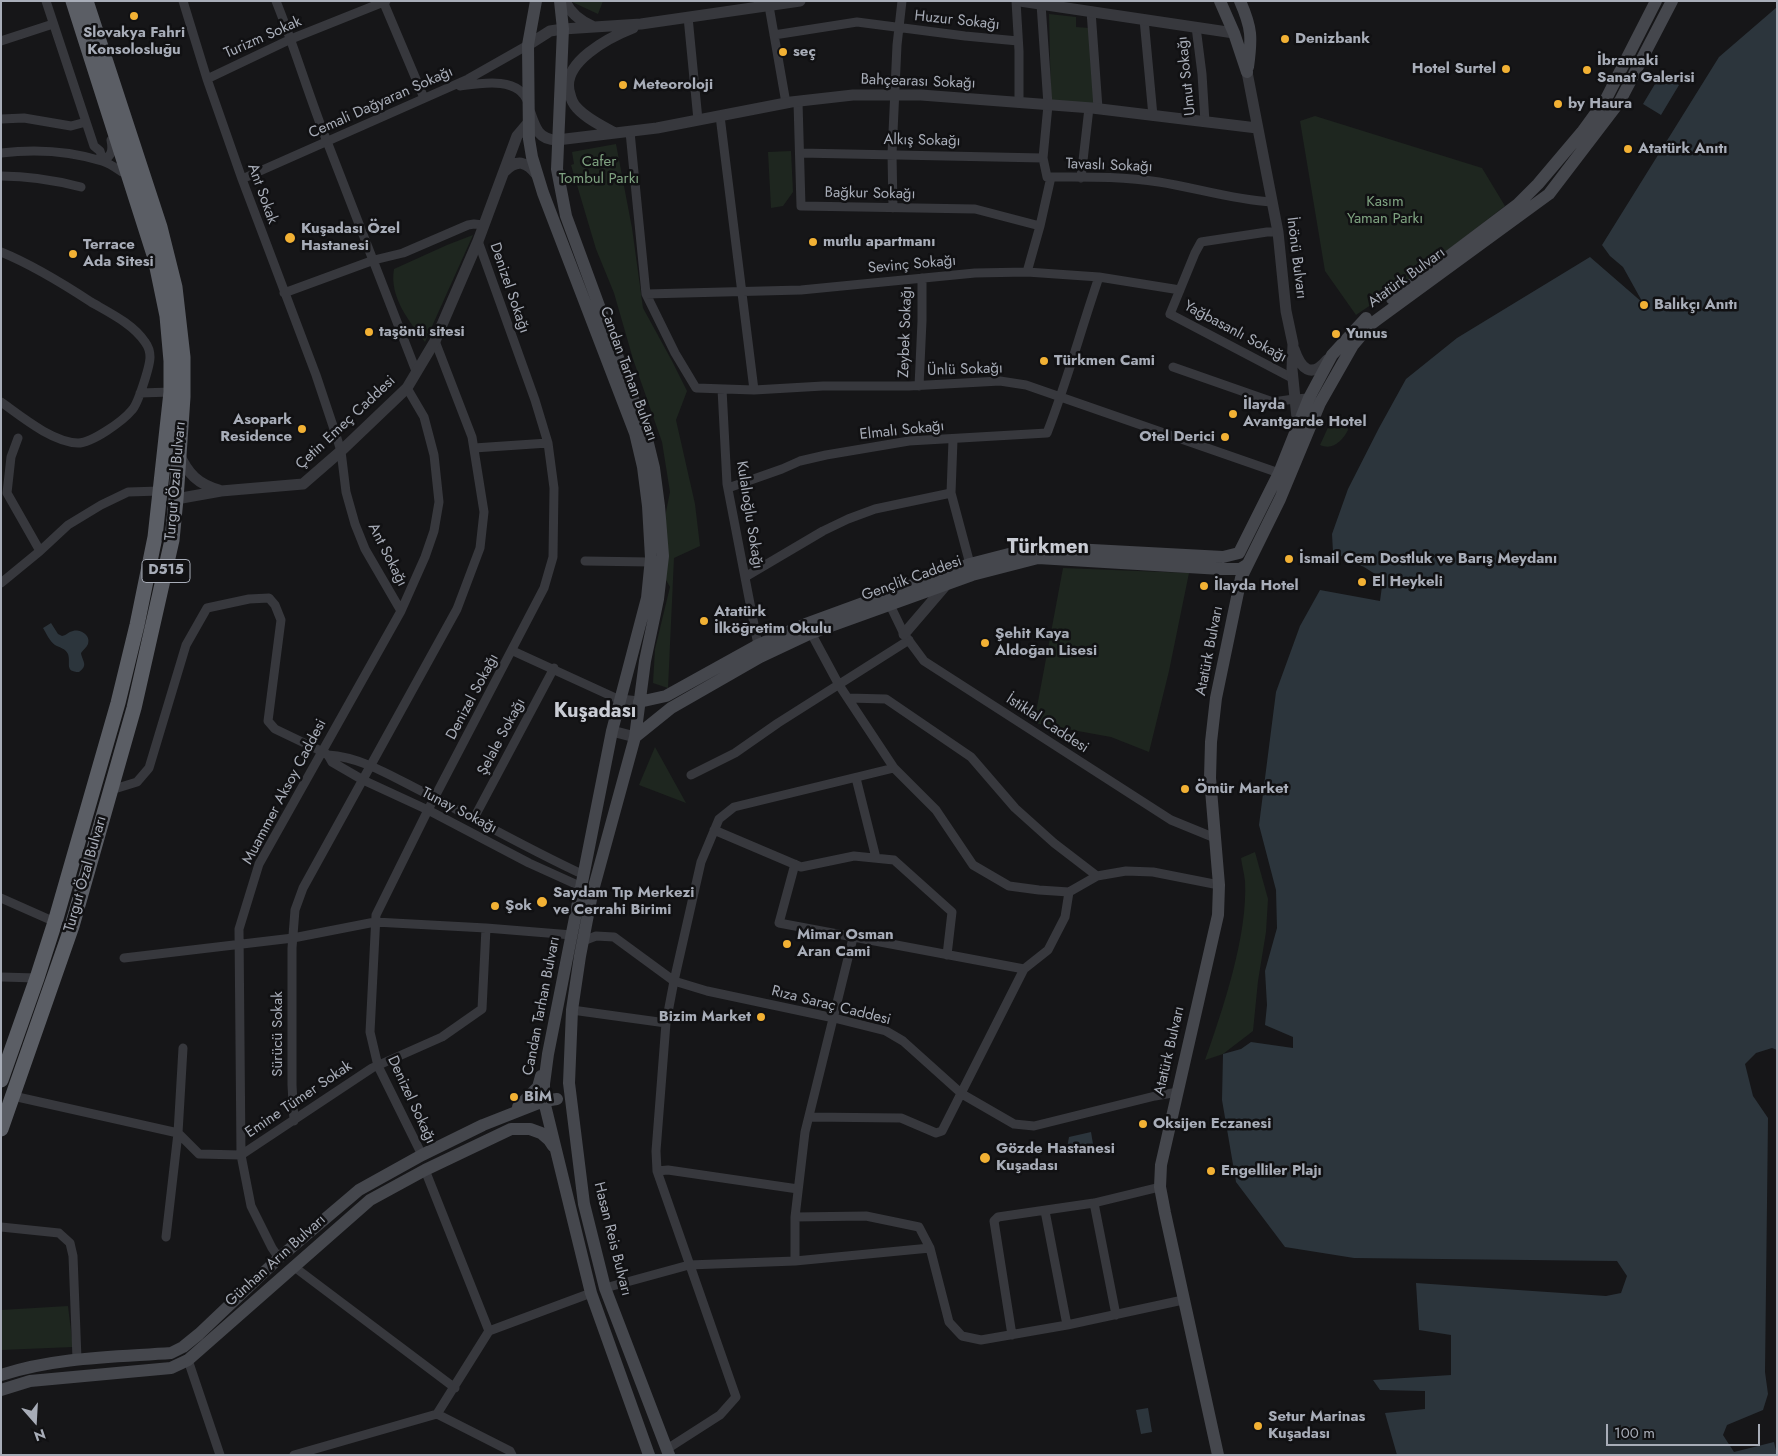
<!DOCTYPE html>
<html>
<head>
<meta charset="utf-8">
<style>
	body { margin:0 }
	#map { position:relative; width:1778px; height:1456px; overflow:hidden; background:#161618; font-family:Jost,sans-serif }
	canvas { display:block }
	.frame { position:absolute; inset:0; border:2px solid #a8adb8; pointer-events:none }
	.north { position:absolute; left:10px; top:1396px; width:50px; height:50px; -webkit-text-stroke:4px #111113; paint-order:stroke; rotate:161deg; font-size:14px; font-weight:700; line-height:20px; text-align:center; color:#a8adb8 }
	.north::after { content:''; display:block; margin:auto; width:18px; height:22px; background:#a8adb8; clip-path:polygon(50% 0,100% 100%,50% 72%,0 100%) }
	.scale { position:absolute; left:1606px; top:1424px; width:154px; height:22px; box-sizing:border-box; border:2px solid #a8adb8; border-top:0; padding-left:6px; font-size:15px; line-height:18px; white-space:nowrap; color:#a8adb8; -webkit-text-stroke:4px #111113; paint-order:stroke }
</style>
</head>
<body>
<div id="map">
<canvas width="1778" height="1456"></canvas>
<div class="frame"></div>
<div class="north">N</div>
<div class="scale">100 m</div>
</div>
<script>
const g = document.querySelector('canvas').getContext('2d');
g.lineJoin = 'round';
function paint(path, color) {
  g.fillStyle = color;
  g.fill(path, 'evenodd');
}
function strokePath(path, color, width, dash) {
  g.strokeStyle = color;
  g.lineWidth = width;
  g.lineCap = dash ? 'butt' : 'round';
  g.setLineDash(dash || []);
  g.stroke(path);
}
function write(font, color, halo, rows, align = 'center') {
  g.font = font + ' Jost,sans-serif';
  g.lineWidth = 5;
  g.setLineDash([]);
  g.textBaseline = 'middle';
  g.strokeStyle = halo;
  g.fillStyle = color;
  for (const [text, x, y, turn = 0] of rows) {
    g.save();
    g.translate(x, y);
    g.rotate((+turn || 0) * Math.PI / 180);
    g.textAlign = isNaN(turn) ? turn : align;
    if (halo) g.strokeText(text, 0, 0);
    g.fillText(text, 0, 0);
    g.restore();
  }
}
paint(new Path2D(`
	M570,1H603L598,14Z
	M1049,14L1076,17V27L1089,28L1095,105L1051,102Z
	M1315,116L1482,168L1505,206L1418,273L1356,315L1325,271L1300,121Z
	M616,144L632,228L643,308L672,361L687,391L676,420L695,504L700,546L674,558L668,688L653,683L655,649L670,587L661,571L662,532L670,492L662,442L633,359L614,293L596,249L571,165L574,164L572,152Z
	M791,151L793,192L783,206L771,208L768,152Z
	M473,235L425,342C409,321 389,297 394,269L447,245Z
	M1338,420L1345,421L1348,430C1343,440 1333,451 1320,445L1331,421Z
	M1063,568L1189,573L1169,671L1149,752L1111,737L1034,723Z
	M655,747L686,803L639,785Z
	M1255,852L1268,899L1266,932L1258,981L1253,1031L1223,1054L1205,1060C1223,1009 1248,935 1245,881C1244,873 1242,865 1241,858Z
	M68,1306L73,1347L1,1350V1310Z`), '#1e261f');
paint(new Path2D(`
	M1777,7V1050L1772,1048L1756,1053L1745,1064L1753,1096L1768,1118L1765,1372L1768,1394L1763,1410L1727,1425L1723,1435L1734,1452L1774,1442L1777,1455H1397L1385,1413L1425,1409V1391L1380,1390L1373,1380L1451,1375V1335L1419,1330L1416,1283L1606,1296L1621,1293L1627,1276L1617,1261L1354,1258L1285,1247L1236,1182L1222,1100L1223,1054L1241,1049L1251,1042L1293,1048V1037L1265,1025L1267,1005L1265,971L1277,928L1276,890L1259,825L1276,692L1300,626L1320,590L1380,601L1383,579L1364,567L1333,552L1332,534L1348,489L1379,428L1406,379L1457,338L1590,257L1643,303L1623,267L1610,256L1602,245L1719,57Z
	M1661,74L1679,85L1661,115L1643,104Z
	M51,623L58,634L62,636C67,635 68,632 73,631C80,629 91,635 88,644C87,647 83,650 81,653C82,661 89,665 79,672C64,672 71,663 68,654C65,648 60,648 55,645C50,642 46,633 43,628Z
	M1091,1132L1093,1144L1067,1148L1069,1137Z
	M1148,1408L1152,1432L1141,1434L1136,1410Z`), '#2c353c');
strokePath(new Path2D(`
	M46,1L94,146L100,151L103,161
	M183,1L207,79L242,179L316,375L335,432L341,451L346,492L355,524L365,549L401,611
	M276,1C295,48 309,97 328,144C357,220 387,295 416,371
	M383,1L424,98
	M1016,1L1019,51V103
	M1041,4L1048,105L1043,158L1047,177C1084,177 1122,176 1159,182C1197,188 1233,200 1272,202
	M769,6L786,103
	M1091,11L1098,108
	M688,17L698,120
	M1144,19L1153,116
	M1196,27L1202,74L1205,122
	M774,35L857,22L965,36L1018,41
	M1,41L53,24
	M207,79L291,39L386,1
	M460,86C481,83 520,76 528,103
	M798,102L801,206L975,209L1040,226
	M720,116L754,390
	M1,119L24,118L71,126L86,122
	M630,132L646,294L675,353L696,388L754,390L823,386H909L1000,381L1026,385L1279,473
	M1,153C34,149 70,151 102,161C109,163 116,168 122,172
	M800,153L1043,158
	M103,161C112,155 113,151 111,140
	M1,176C29,176 54,180 81,187
	M1081,178L1089,108
	M242,179L468,79L528,45
	M893,208L892,154L897,45L902,1
	M1278,232H1267L1201,242L1195,253L1170,314L1292,378
	M1,252C33,265 62,283 91,302C110,313 133,324 145,342C148,346 150,352 150,357C150,366 138,404 132,410C123,421 92,443 78,443C52,442 22,417 1,402
	M1027,272L1040,226L1051,177
	M284,293L374,260L403,253L468,225L474,224L484,225
	M646,294L801,290L975,273L1027,272L1099,277L1180,290
	M1173,367L1273,402L1294,399L1309,398L1313,400
	M919,386L922,321V278
	M722,389L727,484L758,645
	M140,393L171,392
	M18,438L11,457L7,493L40,551
	M474,448L548,443
	M728,488L782,469L800,461L826,455L909,441L1047,433C1067,382 1081,329 1099,277
	M951,493L953,440
	M585,561L650,562
	M745,577L823,531L848,519L875,509L951,493L970,564
	M1,583L40,551L68,525L101,505L128,492L160,491
	M890,605L904,634L924,661L1171,820L1215,838
	M811,633L839,685L894,768L936,810L973,865L1009,886L1039,890L1069,892L1097,876L1126,871L1153,872L1219,885
	M513,651L620,700
	M848,698L886,699L971,757L1015,808L1054,843L1097,876
	M328,755C363,757 396,779 427,794C479,821 530,850 584,875
	M691,775L735,753L778,723L909,640
	M856,778L876,858
	M111,790L137,782L149,768L186,645L207,608L249,599L269,598L275,605L281,620L268,721L275,729L321,751L328,755L332,762L363,780L428,810L529,863L582,887
	M474,818L554,668
	M714,830L801,867L854,856L894,860L952,912L947,955
	M795,864L779,923L1024,969
	M1,898L55,922
	M583,941L596,936L614,937L674,981L707,991L834,1018L886,1031L903,1041L962,1094L1014,1124L1034,1126L1155,1096L1178,1092
	M124,958L293,938L375,922L486,928L572,935
	M1,977L37,978
	M572,1010L666,1023
	M13,1096L178,1133L199,1154L241,1155L372,1068L442,1037L482,1009L486,928
	M809,1117L901,1118L936,1133L942,1131L1024,969L1048,950L1065,917L1069,892
	M294,1121L292,1085V948L295,910L303,888L457,609L480,548L484,512L472,437L435,341
	M422,1155L378,1066L370,1032L376,915L428,810L544,588L553,557L554,488L548,443L535,400L478,241
	M425,1170L489,1331
	M657,1171L668,1170L798,1189
	M1094,1203L1116,1315
	M1045,1211L1067,1325
	M795,1217L866,1216L919,1227L930,1248L949,1322L962,1336L981,1340L1067,1325L1183,1300
	M1,1227L59,1233L70,1243L73,1256L77,1359
	M166,1237L178,1133L183,1048
	M279,1258L272,1248L251,1206L241,1155L239,929L259,864L401,611L425,557L434,531L439,502L434,455L424,417L407,388
	M795,1261V1217L805,1132L853,938
	M293,1266L455,1388
	M605,1288L689,1265L795,1261L930,1248
	M1012,1335L994,1221L998,1217L1094,1203L1160,1187
	M188,1360L220,1455
	M437,1414L510,1451L512,1455
	M667,1449L720,1415L736,1397L657,1171L656,1151L666,1023L674,981L701,862L719,819L734,807L894,768
	M294,1455L437,1414L489,1331L591,1293`), '#37383d', 9);
strokePath(new Path2D(`
	M565,1C570,13 581,21 592,26
	M1020,1L1234,33
	M528,45L550,31L563,29L641,24L800,1
	M1247,72L1278,232L1286,311L1293,344L1292,369L1298,428
	M530,113C535,128 539,140 557,140L657,128L791,102L853,95H921L1092,108L1257,128
	M615,133C602,126 587,119 577,108C574,105 571,99 570,94C559,63 610,37 633,28
	M505,171C517,159 526,161 537,175
	M1294,349C1301,369 1311,379 1327,360
	M179,454C188,474 198,484 219,490
	M176,499L221,491L303,484L341,451L407,388L435,341L478,241L517,136L528,123L529,119
	M904,634L946,585
	M620,700L639,702
	M612,731L635,737`), '#37383d', 11);
strokePath(new Path2D(`
	M536,1L528,45L529,139L532,157L543,193L635,433L643,467L648,506L651,558L647,598L612,731L548,1054L544,1084V1101L591,1293L649,1455
	M560,1L563,29L557,169L566,216L645,431L654,468L659,506L663,556L658,599L645,661L635,737L592,894L580,956L572,1010L569,1083L584,1204L605,1288L669,1455
	M1220,1L1234,33L1247,72
	M1240,1C1252,28 1252,38 1248,67
	M1392,299L1518,204L1538,184L1582,132L1606,99L1656,1
	M639,702L666,696L758,645L806,624L970,564L1036,547L1223,557L1239,553L1279,473L1309,398L1332,355L1366,318
	M635,737L671,708L760,657L811,633L972,575L1038,558L1221,569H1240L1248,564
	M518,1107L538,1087L541,1076
	M1,1375C56,1357 115,1357 171,1353L183,1347L199,1334L279,1258L359,1190L422,1155L483,1125L544,1101L557,1099
	M1,1390L30,1381L171,1368L188,1360L370,1200L425,1170L511,1129H530L541,1133L549,1140L553,1146
	M1218,1455L1165,1213L1160,1187L1161,1165L1218,915L1219,885L1210,778L1211,742L1216,698L1241,578L1280,499L1320,403L1353,345L1370,325L1378,319L1549,194L1620,101L1672,1`), '#45474d', 12);
strokePath(new Path2D(`
	M1,1080L37,978L55,922L118,703L137,625L155,537L171,392V361L167,316L155,258L73,1
	M1,1129L72,926L134,708L172,540L176,499L183,397V357L175,287L160,227L86,1`), '#5b5e65', 15);
for (const [x, y, r, color] of [
	[134,16,5,"#f2b134"],
	[1285,39,5,"#f2b134"],
	[783,52,5,"#f2b134"],
	[1506,69,5,"#f2b134"],
	[1587,70,5,"#f2b134"],
	[623,85,5,"#f2b134"],
	[1558,104,5,"#f2b134"],
	[1628,149,5,"#f2b134"],
	[290,238,6,"#f2b134"],
	[813,242,5,"#f2b134"],
	[73,254,5,"#f2b134"],
	[1644,305,5,"#f2b134"],
	[369,332,5,"#f2b134"],
	[1336,334,5,"#f2b134"],
	[1044,361,5,"#f2b134"],
	[1233,414,5,"#f2b134"],
	[302,429,5,"#f2b134"],
	[1225,437,5,"#f2b134"],
	[1289,559,5,"#f2b134"],
	[1362,582,5,"#f2b134"],
	[1204,586,5,"#f2b134"],
	[704,621,5,"#f2b134"],
	[985,643,5,"#f2b134"],
	[1185,789,5,"#f2b134"],
	[542,902,6,"#f2b134"],
	[495,906,5,"#f2b134"],
	[787,944,5,"#f2b134"],
	[761,1017,5,"#f2b134"],
	[514,1097,5,"#f2b134"],
	[1143,1124,5,"#f2b134"],
	[985,1158,6,"#f2b134"],
	[1211,1171,5,"#f2b134"],
	[1258,1426,5,"#f2b134"]
]) {
  const dot = new Path2D();
  dot.arc(x, y, r, 0, 2 * Math.PI);
  g.fillStyle = color;
  g.fill(dot);
  strokePath(dot, '#111113', 2);
}
for (const [x, y, w] of [
	[166,571,48]
]) {
  const box = new Path2D();
  box.roundRect(x - w / 2, y - 11.5, w, 23, 4);
  g.fillStyle = '#111113';
  g.fill(box);
  strokePath(box, '#a8adb8', 1);
}
write('bold 14px', '#a8adb8', null, [
	["D515",166,571]
]);
write('15px', '#a8adb8', '#111113', [
	["Huzur Sokağı",957,21,6],
	["Turizm Sokak",263,38,-24],
	["Umut Sokağı",1187,76,-96],
	["Bahçearası Sokağı",918,82,2],
	["Cemali Dağyaran Sokağı",381,103,-24],
	["Alkış Sokağı",922,141,1],
	["Tavaslı Sokağı",1109,166,2],
	["Ant Sokak",262,194,70],
	["Bağkur Sokağı",870,194,1],
	["İnönü Bulvarı",1296,258,83],
	["Sevinç Sokağı",912,265,-5],
	["Atatürk Bulvarı",1407,278,-36],
	["Denizel Sokağı",509,288,71],
	["Zeybek Sokağı",906,332,-88],
	["Yağbasanlı Sokağı",1235,332,28],
	["Ünlü Sokağı",965,370,-2],
	["Candan Tarhan Bulvarı",628,374,70],
	["Çetin Emeç Caddesi",346,423,-43],
	["Elmalı Sokağı",902,431,-6],
	["Turgut Özal Bulvarı",176,481,-85],
	["Kulalıoğlu Sokağı",749,515,81],
	["Ant Sokağı",387,555,63],
	["Gençlik Caddesi",912,579,-20],
	["Atatürk Bulvarı",1210,651,-79],
	["Denizel Sokağı",473,697,-62],
	["İstiklal Caddesi",1047,724,33],
	["Şelale Sokağı",502,737,-62],
	["Muammer Aksoy Caddesi",285,792,-62],
	["Tunay Sokağı",459,811,27],
	["Turgut Özal Bulvarı",86,874,-74],
	["Candan Tarhan Bulvarı",542,1006,-79],
	["Rıza Saraç Caddesi",831,1006,14],
	["Sürücü Sokak",278,1034,-90],
	["Atatürk Bulvarı",1170,1051,-77],
	["Emine Tümer Sokak",299,1100,-34],
	["Denizel Sokağı",411,1100,65],
	["Hasan Reis Bulvarı",612,1239,76],
	["Günhan Arın Bulvarı",276,1261,-42]
]);
write('bold 15px', '#a8adb8', '#111113', [
	["Slovakya Fahri",134,33,"center"],
	["Konsolosluğu",134,50,"center"],
	["Denizbank",1295,39],
	["seç",793,52],
	["İbramaki",1597,61],
	["Sanat Galerisi",1597,78],
	["Hotel Surtel",1496,69,"right"],
	["Meteoroloji",633,85],
	["by Haura",1568,104],
	["Atatürk Anıtı",1638,149],
	["Kuşadası Özel",301,229],
	["Hastanesi",301,246],
	["mutlu apartmanı",823,242],
	["Terrace",83,245],
	["Ada Sitesi",83,262],
	["Balıkçı Anıtı",1654,305],
	["taşönü sitesi",379,332],
	["Yunus",1346,334],
	["Türkmen Cami",1054,361],
	["İlayda",1243,405],
	["Avantgarde Hotel",1243,422],
	["Asopark",292,420,"right"],
	["Residence",292,437,"right"],
	["Otel Derici",1215,437,"right"],
	["İsmail Cem Dostluk ve Barış Meydanı",1299,559],
	["El Heykeli",1372,582],
	["İlayda Hotel",1214,586],
	["Atatürk",714,612],
	["İlköğretim Okulu",714,629],
	["Şehit Kaya",995,634],
	["Aldoğan Lisesi",995,651],
	["Ömür Market",1195,789],
	["Saydam Tıp Merkezi",553,893],
	["ve Cerrahi Birimi",553,910],
	["Şok",505,906],
	["Mimar Osman",797,935],
	["Aran Cami",797,952],
	["Bizim Market",751,1017,"right"],
	["BİM",524,1097],
	["Oksijen Eczanesi",1153,1124],
	["Gözde Hastanesi",996,1149],
	["Kuşadası",996,1166],
	["Engelliler Plajı",1221,1171],
	["Setur Marinas",1268,1417],
	["Kuşadası",1268,1434]
], 'left');
write('15px', '#7fa381', '#111113', [
	["Cafer",599,162],
	["Tombul Parkı",599,179],
	["Kasım",1385,202],
	["Yaman Parkı",1385,219]
]);
write('bold 20px', '#c9ccd4', '#111113', [
	["Türkmen",1048,548],
	["Kuşadası",595,712]
]);
</script>
</body>
</html>
